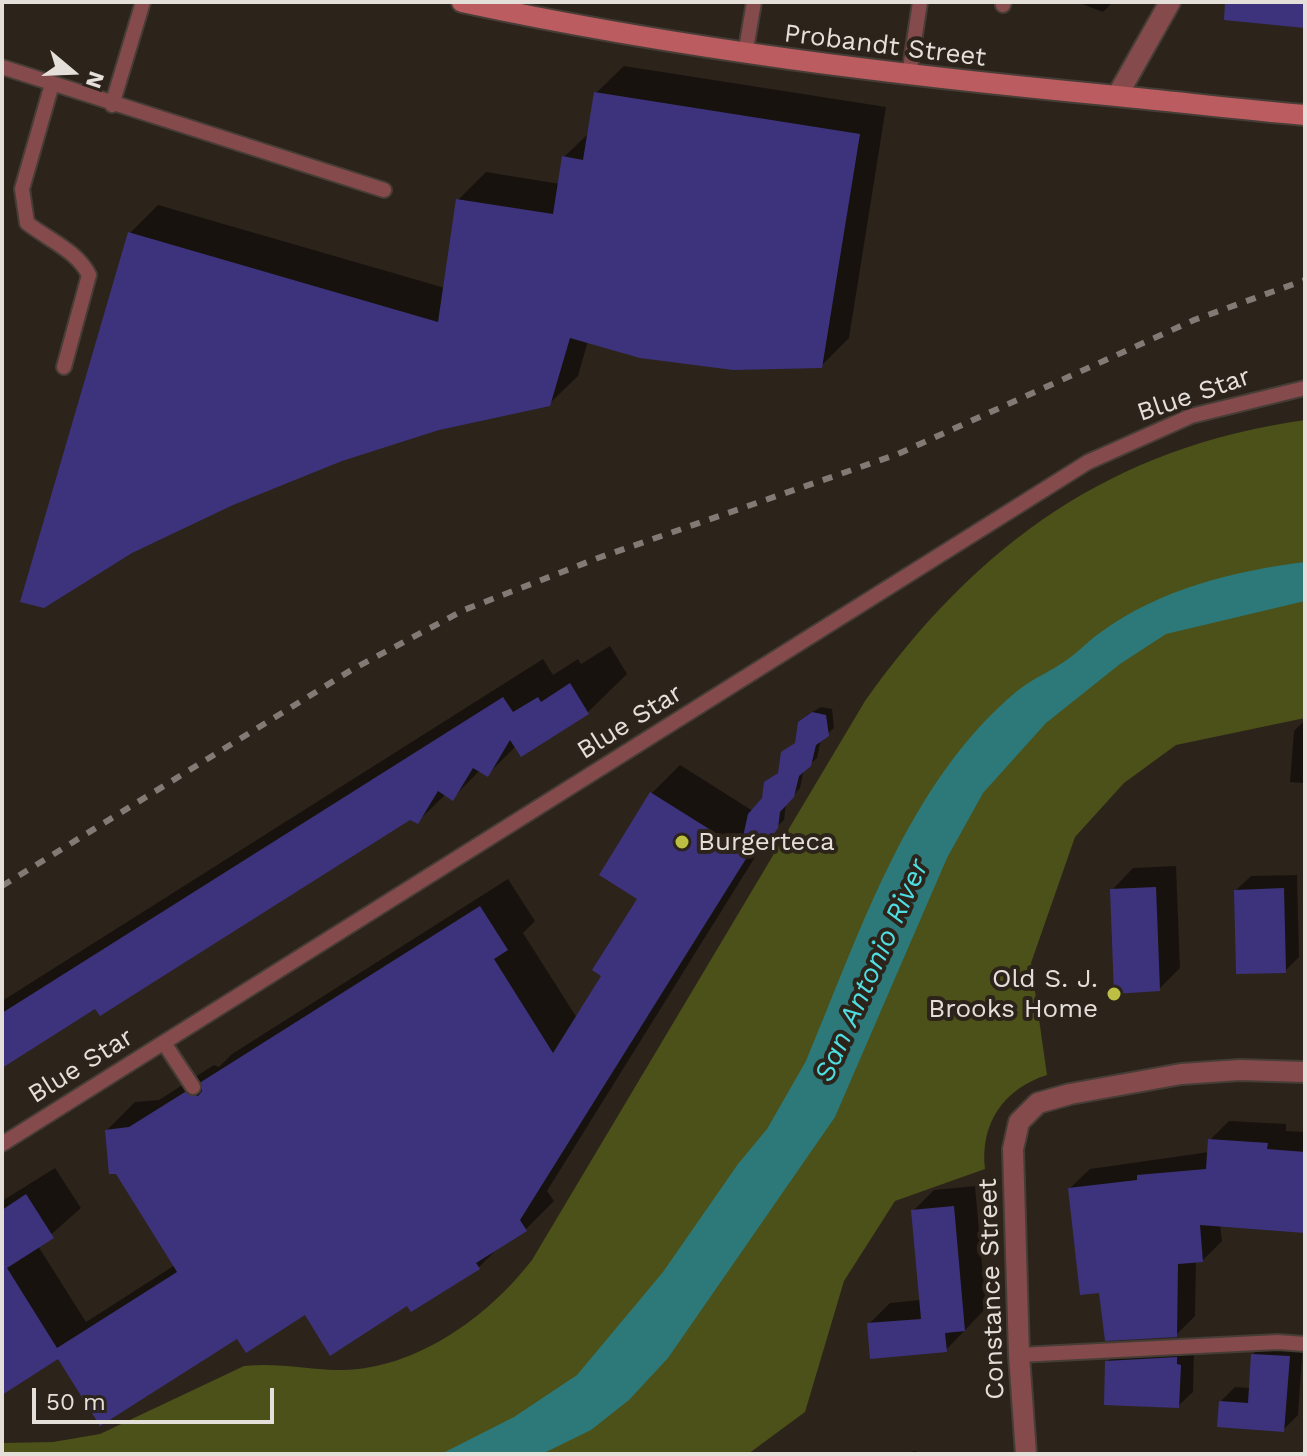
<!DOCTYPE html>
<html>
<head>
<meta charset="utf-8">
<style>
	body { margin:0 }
	#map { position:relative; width:1307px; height:1456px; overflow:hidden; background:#2c231b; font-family:"Work Sans",sans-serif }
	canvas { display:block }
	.frame { position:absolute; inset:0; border:4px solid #e5dfda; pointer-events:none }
	.north { position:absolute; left:32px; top:32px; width:80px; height:80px; -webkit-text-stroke:6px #2c231b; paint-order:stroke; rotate:109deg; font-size:22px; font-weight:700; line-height:32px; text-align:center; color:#e5dfda }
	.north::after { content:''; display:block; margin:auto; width:28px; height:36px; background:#e5dfda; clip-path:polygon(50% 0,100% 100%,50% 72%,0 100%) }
	.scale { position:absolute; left:32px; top:1388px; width:242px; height:36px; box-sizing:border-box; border:4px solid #e5dfda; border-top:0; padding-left:10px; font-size:24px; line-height:28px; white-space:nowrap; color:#e5dfda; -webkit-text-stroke:6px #2c231b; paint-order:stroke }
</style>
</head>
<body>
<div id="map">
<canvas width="1307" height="1456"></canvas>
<div class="frame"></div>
<div class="north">N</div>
<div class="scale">50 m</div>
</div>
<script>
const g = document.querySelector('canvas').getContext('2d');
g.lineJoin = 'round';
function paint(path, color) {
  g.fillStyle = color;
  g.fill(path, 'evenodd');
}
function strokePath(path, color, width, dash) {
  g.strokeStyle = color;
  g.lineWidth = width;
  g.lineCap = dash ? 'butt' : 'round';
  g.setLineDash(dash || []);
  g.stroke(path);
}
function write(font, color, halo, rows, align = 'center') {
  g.font = font + ' "Work Sans",sans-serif';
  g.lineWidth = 8;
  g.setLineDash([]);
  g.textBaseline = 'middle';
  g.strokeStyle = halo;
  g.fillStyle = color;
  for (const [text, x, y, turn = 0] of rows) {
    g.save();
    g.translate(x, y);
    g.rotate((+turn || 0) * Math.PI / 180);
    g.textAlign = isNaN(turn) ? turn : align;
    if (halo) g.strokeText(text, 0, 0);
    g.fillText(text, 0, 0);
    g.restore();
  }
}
paint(new Path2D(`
	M1305,420V718L1176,745L1124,783L1075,837L1031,963L1047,1075C1003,1089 980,1124 985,1169L895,1201L844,1281L805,1412L748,1454H2V1443L53,1442L100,1434L244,1366C277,1362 309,1370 342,1370C416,1369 488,1317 532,1260L865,701C977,544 1111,447 1305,420Z`), '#4b5118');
paint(new Path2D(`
	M1305,562V601L1166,634L1120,664L1046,723L983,793L947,858L835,1117L668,1358L629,1400L591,1430L542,1454H441L514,1417L577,1375L663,1272L738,1164L767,1129L806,1061C860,933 907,783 1017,691C1033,678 1052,671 1068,659C1080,651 1089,640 1101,632C1160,589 1234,571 1305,562Z`), '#2d7879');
paint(new Path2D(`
	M1077,2H1113L1103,12Z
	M624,66L886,107L849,338L821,366L588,341L578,376L549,404L130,233L158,205L445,288L458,200L486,172L560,184L564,157L590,132L596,93Z
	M610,646L627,674L588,712L516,746L487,775L480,770L453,798L446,794L417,822L410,817L2,1066V1001L543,659L553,675L578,659L581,664Z
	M821,707L832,709L834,728L821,739L817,758L804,769L800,788L786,804L784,820L770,833L547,1191L554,1201L526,1229L500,1246L479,1267L408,1304L306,1313L238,1336L59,1357L2,1393V1201L55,1168L81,1208L38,1246L86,1322L175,1265L107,1130L135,1102L159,1100L214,1065L219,1067L232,1054L508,879L535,921L523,933L577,1018L604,975L639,898L652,793L680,765L753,811L764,799L766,783L780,771L783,753L798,741L807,715Z
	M1305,720V783L1290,782L1294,731Z
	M1176,866L1180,968L1159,989L1112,890L1133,868Z
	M1297,875L1299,957L1285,971L1236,890L1251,876Z
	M1229,1121L1286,1124V1131L1305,1132V1231L1220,1224L1222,1241L1203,1260L1196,1261L1195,1316L1176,1335L1101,1291L1070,1188L1090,1169L1209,1152L1210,1140Z
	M975,1186L986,1308L946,1350L869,1324L890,1303L921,1300L913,1211L934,1190Z
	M1267,1340L1303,1342L1298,1415L1284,1429L1221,1401L1235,1387L1251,1388L1253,1354Z
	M1121,1347L1194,1351L1193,1392L1178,1406L1107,1362Z
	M916,1451L917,1454H898Z`), '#0007');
paint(new Path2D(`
	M1225,2H1305V28L1224,20Z
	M594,92L860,134L822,368L733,370L640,358L570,338L550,406L439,430L342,461L233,505L132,553L44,608L20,602L128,232L438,322L456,199L553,214L562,156L583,160Z
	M570,683L589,714L521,757L510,740L488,777L473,768L453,801L438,791L418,824L410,820L100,1016L95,1009L2,1068V1013L503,697L513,712L538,697L541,702Z
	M812,712L826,715L829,736L816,745L811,766L799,776L794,797L780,812L778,828L773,835L741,846L748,814L762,798L764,782L778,773L781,752L795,743L798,722Z
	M650,792L749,854L520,1220L527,1231L476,1263L480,1269L411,1312L407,1306L330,1356L305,1315L246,1353L237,1339L100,1426L58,1359L2,1395V1210L26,1194L54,1238L7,1268L57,1348L177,1272L116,1174H109L105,1130L129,1127L185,1092L198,1096L202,1091L201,1082L480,906L508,950L494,959L553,1053L601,976L592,970L637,899L599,875Z
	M1156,887L1160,991L1114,994L1110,889Z
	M1284,888L1286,973L1236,974L1234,890Z
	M1208,1139L1268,1143L1267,1149L1305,1152V1233L1200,1225L1203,1262L1178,1264L1177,1337L1105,1341L1099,1293L1080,1295L1068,1188L1137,1180V1175L1206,1169Z
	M954,1206L965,1331L945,1333L947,1352L870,1359L867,1323L921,1319L911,1210Z
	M1251,1354L1290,1356L1284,1432L1217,1427L1219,1401L1248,1403Z
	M1177,1357V1364L1181,1365L1179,1408L1104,1405L1105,1361Z`), '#3d337d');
const lane = new Path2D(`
	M1003,5L1004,2
	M745,55L754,2
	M2,67L384,190
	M909,75L920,2
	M52,84L22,189L27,223C49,240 77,251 89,275L64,367
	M112,105L143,2
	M164,1043L193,1087
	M2,1144L1088,462L1191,416L1305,388
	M1019,1355L1278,1342L1305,1344`);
const street = new Path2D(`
	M1117,96L1170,2
	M1026,1454L1019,1355L1013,1149L1019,1122L1038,1103L1070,1094L1181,1074L1240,1070L1305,1072`);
const secondary = new Path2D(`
	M462,2C680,49 896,75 1117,96C1180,102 1242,110 1305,115`);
strokePath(lane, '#463d36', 18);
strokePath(street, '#463d36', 24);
strokePath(secondary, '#463d36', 24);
strokePath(lane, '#854a4b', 14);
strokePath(street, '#854a4b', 20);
strokePath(secondary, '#bb5c60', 20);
strokePath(new Path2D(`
	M2,886L353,669L464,610L598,558L898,454L1194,320L1305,280`), '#827a74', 6, [10, 10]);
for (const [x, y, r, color] of [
	[682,842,8,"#bcbf43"],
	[1114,994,8,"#bcbf43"]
]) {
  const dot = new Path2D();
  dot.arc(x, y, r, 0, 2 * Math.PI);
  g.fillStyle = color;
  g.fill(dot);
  strokePath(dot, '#2c231b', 3);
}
write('26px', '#e5dfda', '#2c231b', [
	["Probandt Street",885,46,7],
	["Blue Star",1194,395,-19],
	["Blue Star",630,722,-32],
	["Blue Star",81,1066,-32],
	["Constance Street",992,1289,-92]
]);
write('26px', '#e5dfda', '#2c231b', [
	["Burgerteca",698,842],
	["Old S. J.",1098,979,"right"],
	["Brooks Home",1098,1009,"right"]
], 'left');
write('italic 28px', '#4edee2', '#2c231b', [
	["San Antonio River",872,971,-66]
]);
</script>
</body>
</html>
